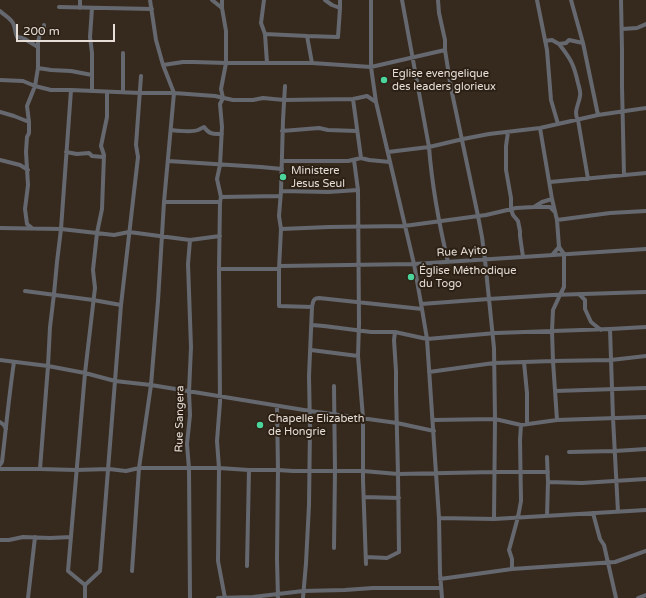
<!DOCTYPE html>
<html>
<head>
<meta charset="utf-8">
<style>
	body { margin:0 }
	#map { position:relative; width:646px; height:598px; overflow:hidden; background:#362a1e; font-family:"Varela Round",sans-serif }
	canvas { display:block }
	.scale { position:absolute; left:16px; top:24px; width:99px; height:18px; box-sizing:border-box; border:2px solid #e6ded7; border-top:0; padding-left:5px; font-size:12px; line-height:14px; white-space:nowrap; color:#e6ded7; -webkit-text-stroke:3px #2c2015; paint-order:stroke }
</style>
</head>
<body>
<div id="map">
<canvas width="646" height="598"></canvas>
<div class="scale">200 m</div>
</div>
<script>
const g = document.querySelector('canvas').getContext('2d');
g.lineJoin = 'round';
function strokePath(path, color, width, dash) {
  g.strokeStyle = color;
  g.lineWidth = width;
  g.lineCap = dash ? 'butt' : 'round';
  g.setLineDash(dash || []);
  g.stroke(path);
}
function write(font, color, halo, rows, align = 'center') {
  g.font = font + ' "Varela Round",sans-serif';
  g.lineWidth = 4;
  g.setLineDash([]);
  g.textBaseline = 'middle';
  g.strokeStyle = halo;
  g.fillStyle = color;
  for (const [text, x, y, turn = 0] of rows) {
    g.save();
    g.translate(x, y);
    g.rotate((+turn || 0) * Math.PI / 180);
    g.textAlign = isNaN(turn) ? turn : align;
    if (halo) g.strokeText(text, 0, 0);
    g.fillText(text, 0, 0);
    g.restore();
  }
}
strokePath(new Path2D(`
	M80,0V8
	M212,0L222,8
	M264,0L261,23L265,34L307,36L312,63
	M325,0L332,5L340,8
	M371,0V67L376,102L414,264L422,309L427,339L439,518L440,573L442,598
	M402,0L429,147C432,186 439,224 448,262
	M438,0L439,13L445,40V50L451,88L478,216L482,237L485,260L494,348L495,419L494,519L646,510
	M537,0L547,50L551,100L558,124
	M571,0L583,43L598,115
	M621,0L622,49V86L624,175
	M59,7L152,9
	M0,11C4,15 10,18 13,23C15,27 15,32 17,37L23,38L38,47
	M622,29L637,28L646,24
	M265,34L267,63
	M307,36L338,37L340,8V0
	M545,41L552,40L559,44L566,43L569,40L583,43
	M559,44C571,59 574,65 578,83C579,87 581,92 580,96C579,104 573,112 578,120L588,179
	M163,65L183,62H194L226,63H312L371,67L445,50
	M38,68L51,70L71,71L92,75
	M0,80L23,81L35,86L51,90H71
	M285,86L283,120L281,191L279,216L281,229L279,269V306L312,307L309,376L310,428L309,505L306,563L303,598
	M92,91V53L90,37L92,8
	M123,92V53
	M353,99L361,158
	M0,112L14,116L29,122
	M540,128L552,199L557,220L559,247L552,255
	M171,130C177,131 193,132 198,130C200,129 202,128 204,127C210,135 213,134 222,134
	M282,131L319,128L328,130L357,131
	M508,132L506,146V170L511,198V209L513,215L518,221L520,231V236L523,257
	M66,152L77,154L89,153L92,156L103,157
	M388,152L429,147L463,139L489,134L540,128L598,115L646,108
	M0,160L20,165L28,170
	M354,160L358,190L359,324L358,356L363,418V480L366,564
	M168,161L261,167L282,169
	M282,161H348L361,158L369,160L390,162
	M550,182L646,173
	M281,191L328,192L358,190
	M221,197L280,196
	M164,202H220L219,269L220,402L217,441L219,468L218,561L225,598
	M220,202L221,197L217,179L220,165L222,127L220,104L223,98L221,89L226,63V31L222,8V0
	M534,207H550L555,212
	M557,220L610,213L646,211
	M0,228L61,229L114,235L129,232L190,240L220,236
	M32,228L27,224L25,209L28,185L26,152L27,137L29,133V122L27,106L35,86L38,68V42L40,34L44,30V25
	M281,229L329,227L404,226L486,215L516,208L534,207L542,202L552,199
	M190,240L188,264L191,347L189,392L190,415L187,444L189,469L190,598
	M280,266L414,264L646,249
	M219,269H279
	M25,291L93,300L121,305
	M579,294L585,300V309L591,322L601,330
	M421,304L489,299L552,295L646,292
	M312,307C313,302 313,298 319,298L422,309
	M312,325L324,326L371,332H395L427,339L496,333L610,329L646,327
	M610,329L613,418L618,512
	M311,350L358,356
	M0,360L48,366L85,373L115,381L151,385L310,411L397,423L434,431
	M524,362L527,393V424
	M429,372L494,363L553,361L611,360L646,356
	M334,386L335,471L334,548
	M555,391L646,388
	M277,406L278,470L277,559L278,598
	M433,420L495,419L521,425L557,420L646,417
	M557,420L553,361L552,331L553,310L560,295L564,287V254L559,247
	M0,422L4,425L6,429
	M569,452L615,451L646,449
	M547,457L548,482L547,516
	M0,465L2,462C6,429 9,395 14,362
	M0,469H40L76,470L109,469L126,471L139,468H219L249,470H278L293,471H363L398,474L396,392V371L394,340L395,332
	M40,469L48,366L50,327L54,294L57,262L61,229L71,90L140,93H174L215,96L233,100H253L263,98L284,100L353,99L367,96L376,102
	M548,482L582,483L646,479
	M364,497L399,498
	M593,513L600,539L604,545L616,598
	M439,518L494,519
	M0,540H9L23,537L50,538L71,537
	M366,557L387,558L399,552L398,474L495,472H548
	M247,566L249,470
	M512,569V559L509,550L518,517L521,501L520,440L521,425
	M132,571L139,468L151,385L158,301L164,202L174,93L163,65L156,40L150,0
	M440,579L512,569L615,562L646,551
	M85,585L68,571L85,373L95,288L93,270L97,233L102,209L104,155L101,146L107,117V92
	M28,598L35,537
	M85,598V585L100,571L121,305L138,157L136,145L141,76
	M218,598L253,597L303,591L345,590L373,588H441
	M638,598L646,595`), '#666870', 4);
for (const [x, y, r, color] of [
	[384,80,4,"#4bd49b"],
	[283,177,4,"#4bd49b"],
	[411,277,4,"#4bd49b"],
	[260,425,4,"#4bd49b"]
]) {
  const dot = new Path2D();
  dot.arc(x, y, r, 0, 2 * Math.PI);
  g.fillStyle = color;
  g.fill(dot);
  strokePath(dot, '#2c2015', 1.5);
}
write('11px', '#e6ded7', '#2c2015', [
	["Eglise evengelique",392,74],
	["des leaders glorieux",392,87],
	["Ministere",291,171],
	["Jesus Seul",291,184],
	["Église Méthodique",419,271],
	["du Togo",419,284],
	["Chapelle Elizabeth",268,419],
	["de Hongrie",268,432]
], 'left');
write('11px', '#e6ded7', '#2c2015', [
	["Rue Ayito",462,252,-3],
	["Rue Sangera",180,419,-89]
]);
</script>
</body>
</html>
